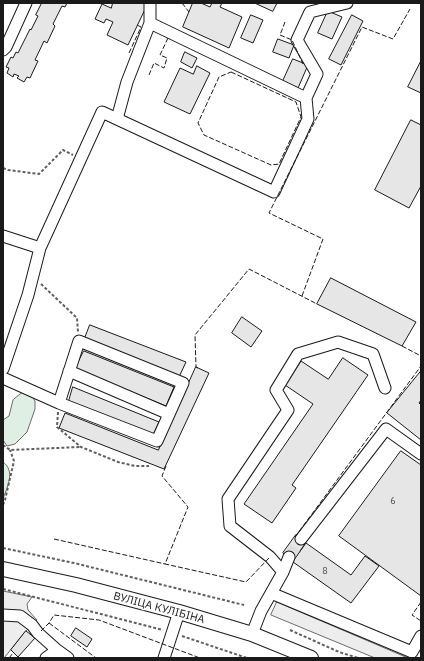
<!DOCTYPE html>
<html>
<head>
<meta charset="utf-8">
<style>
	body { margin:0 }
	#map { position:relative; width:424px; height:661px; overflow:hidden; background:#fff; font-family:"IBM Plex Sans",sans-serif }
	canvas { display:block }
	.frame { position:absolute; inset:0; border:4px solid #1a1a1a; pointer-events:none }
</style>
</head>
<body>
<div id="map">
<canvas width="424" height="661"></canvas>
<div class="frame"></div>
</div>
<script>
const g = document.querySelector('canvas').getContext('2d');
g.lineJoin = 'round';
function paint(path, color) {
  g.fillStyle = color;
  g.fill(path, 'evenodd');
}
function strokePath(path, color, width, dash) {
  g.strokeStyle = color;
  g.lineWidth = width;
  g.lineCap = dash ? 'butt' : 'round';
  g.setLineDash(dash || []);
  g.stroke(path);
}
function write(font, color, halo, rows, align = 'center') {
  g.font = font + ' "IBM Plex Sans",sans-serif';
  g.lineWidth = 3;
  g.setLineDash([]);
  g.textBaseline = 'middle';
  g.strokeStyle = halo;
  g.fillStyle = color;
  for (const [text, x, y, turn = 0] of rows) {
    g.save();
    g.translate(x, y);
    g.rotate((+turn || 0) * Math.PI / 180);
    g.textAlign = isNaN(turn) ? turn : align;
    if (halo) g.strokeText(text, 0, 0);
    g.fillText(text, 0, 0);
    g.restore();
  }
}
const green = new Path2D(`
	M23,392L30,393L35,401V409L27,432L15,444L7,446L3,440V420L9,416L13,400Z
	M3,462C16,471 7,487 3,499Z`);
paint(green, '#e0efe3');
strokePath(green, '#6a6a6a', 1);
const parking = new Path2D(`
	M3,591L32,597L27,604L28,610L37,620L26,631L4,658H3Z
	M277,602L408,658H409H375L271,615Z`);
paint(parking, '#ededed');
strokePath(parking, '#6a6a6a', 1);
const building = new Path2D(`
	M42,3H67L65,7L62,6L53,24L55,26L47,43L44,41L35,60L38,61L30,78L27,77L24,82L17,78L19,76L14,74L13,77L7,73L9,68L6,67L11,57L13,58L16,52L18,53L30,29L31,30L38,16L36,15Z
	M113,3H148L128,45L107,35L113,22L106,19L104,23L95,19L102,4L111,8Z
	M193,3H201L210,7L212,3H222L220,7L242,17L229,48L183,27Z
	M255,3H277L273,11Z
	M328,11L342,17L332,39L318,33Z
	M251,15L263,20L253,43L241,38Z
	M352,15L363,21L341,65L329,59Z
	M278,39L294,45L289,58L273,52Z
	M185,52L197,58L192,68L181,62Z
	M293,59L308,65L298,88L283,81Z
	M421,61V93L408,87Z
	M197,66L210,73L190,114L164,102L180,68L193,74Z
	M411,120L421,125V186L409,208L375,190Z
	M331,278L416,322L402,346L317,304Z
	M242,317L262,331L251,347L232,333Z
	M90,325L186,362L179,377L85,338Z
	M84,351L174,387L166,406L75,369Z
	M343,358L368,375L292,485L296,488L272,523L244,504L313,404L285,385L301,361L328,379Z
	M196,367L209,373L164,469L59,428L65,413L158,450Z
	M421,371V400L419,403L421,405V440L387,413Z
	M73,387L159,422L153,435L69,401Z
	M401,451L421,465V596L339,536Z
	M296,535L306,543L293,561L283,553Z
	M306,543L351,575L365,556L379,566L351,603L293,562Z
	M76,628L92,639L87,647L71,636Z
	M26,631L35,638L18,657L11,650Z`);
paint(building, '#e6e6e6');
strokePath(building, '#1a1a1a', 1);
strokePath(new Path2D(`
	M289,557L301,539`), '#ddd', 11, [11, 5.5]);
const minor = new Path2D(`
	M150,23L306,98
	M3,50L6,47L26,3
	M117,119L127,82L150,23V3
	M3,236L40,248
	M3,369L28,295L40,248L102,112L274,192L308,119L306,98L317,74L297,40L310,12L347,3
	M69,371L169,414
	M3,378L59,403L157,441L183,383L79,341L59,403
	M301,539L386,429L421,454
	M283,572L270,557L230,526L228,499L288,410L276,390L298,354L338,342L373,354L385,388
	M271,593L412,652L421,636
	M3,615L20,616L32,625L38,633L57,650L46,658
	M252,634L261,611L283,572L289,557
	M57,650L68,658
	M164,658L179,612`);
const major = new Path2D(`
	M3,569L76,585L179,612L252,634L311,658`);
strokePath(minor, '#1a1a1a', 13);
strokePath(major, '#1a1a1a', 16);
strokePath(new Path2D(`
	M3,168L8,170L39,174L63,150L73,155
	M41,284L77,318L78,332
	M58,412L57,427L81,447L118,462L135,466H149
	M3,445L10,450L80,447
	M3,505L5,500L14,461L10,450
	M3,548L74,563L244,605
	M3,589L163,630
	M290,630L339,652L358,658
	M182,636L247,658`), '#5f5f5f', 2, [3, 2]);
strokePath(minor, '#fff', 11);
strokePath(major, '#fff', 14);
strokePath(new Path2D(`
	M182,3L189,12
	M285,22L280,35L292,40L303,64
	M129,53L141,27L137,25
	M231,72L296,102L301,117L279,164L271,165L204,135L198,123L219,77Z
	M149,75L154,63L164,68L167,58L160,55L168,38L170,39
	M302,296L323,239L269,213L362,27L393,39L410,9
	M402,346L421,356
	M198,368L196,367L195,335L249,269L317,304
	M166,466L162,476L188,507L165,564L246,582L269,558
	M295,537L421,366
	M54,539L165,564
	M421,602L412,615L421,621
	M49,623L96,658
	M41,631L49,623L54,615L99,620L200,658
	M9,658L13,653`), '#1a1a1a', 1, [5, 2]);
write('9px', '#4d4d4d', null, [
	["6",393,501],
	["8",325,571]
]);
write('11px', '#1a1a1a', '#fff', [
	["ВУЛІЦА КУЛІБІНА",159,608,15]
]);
</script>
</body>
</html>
